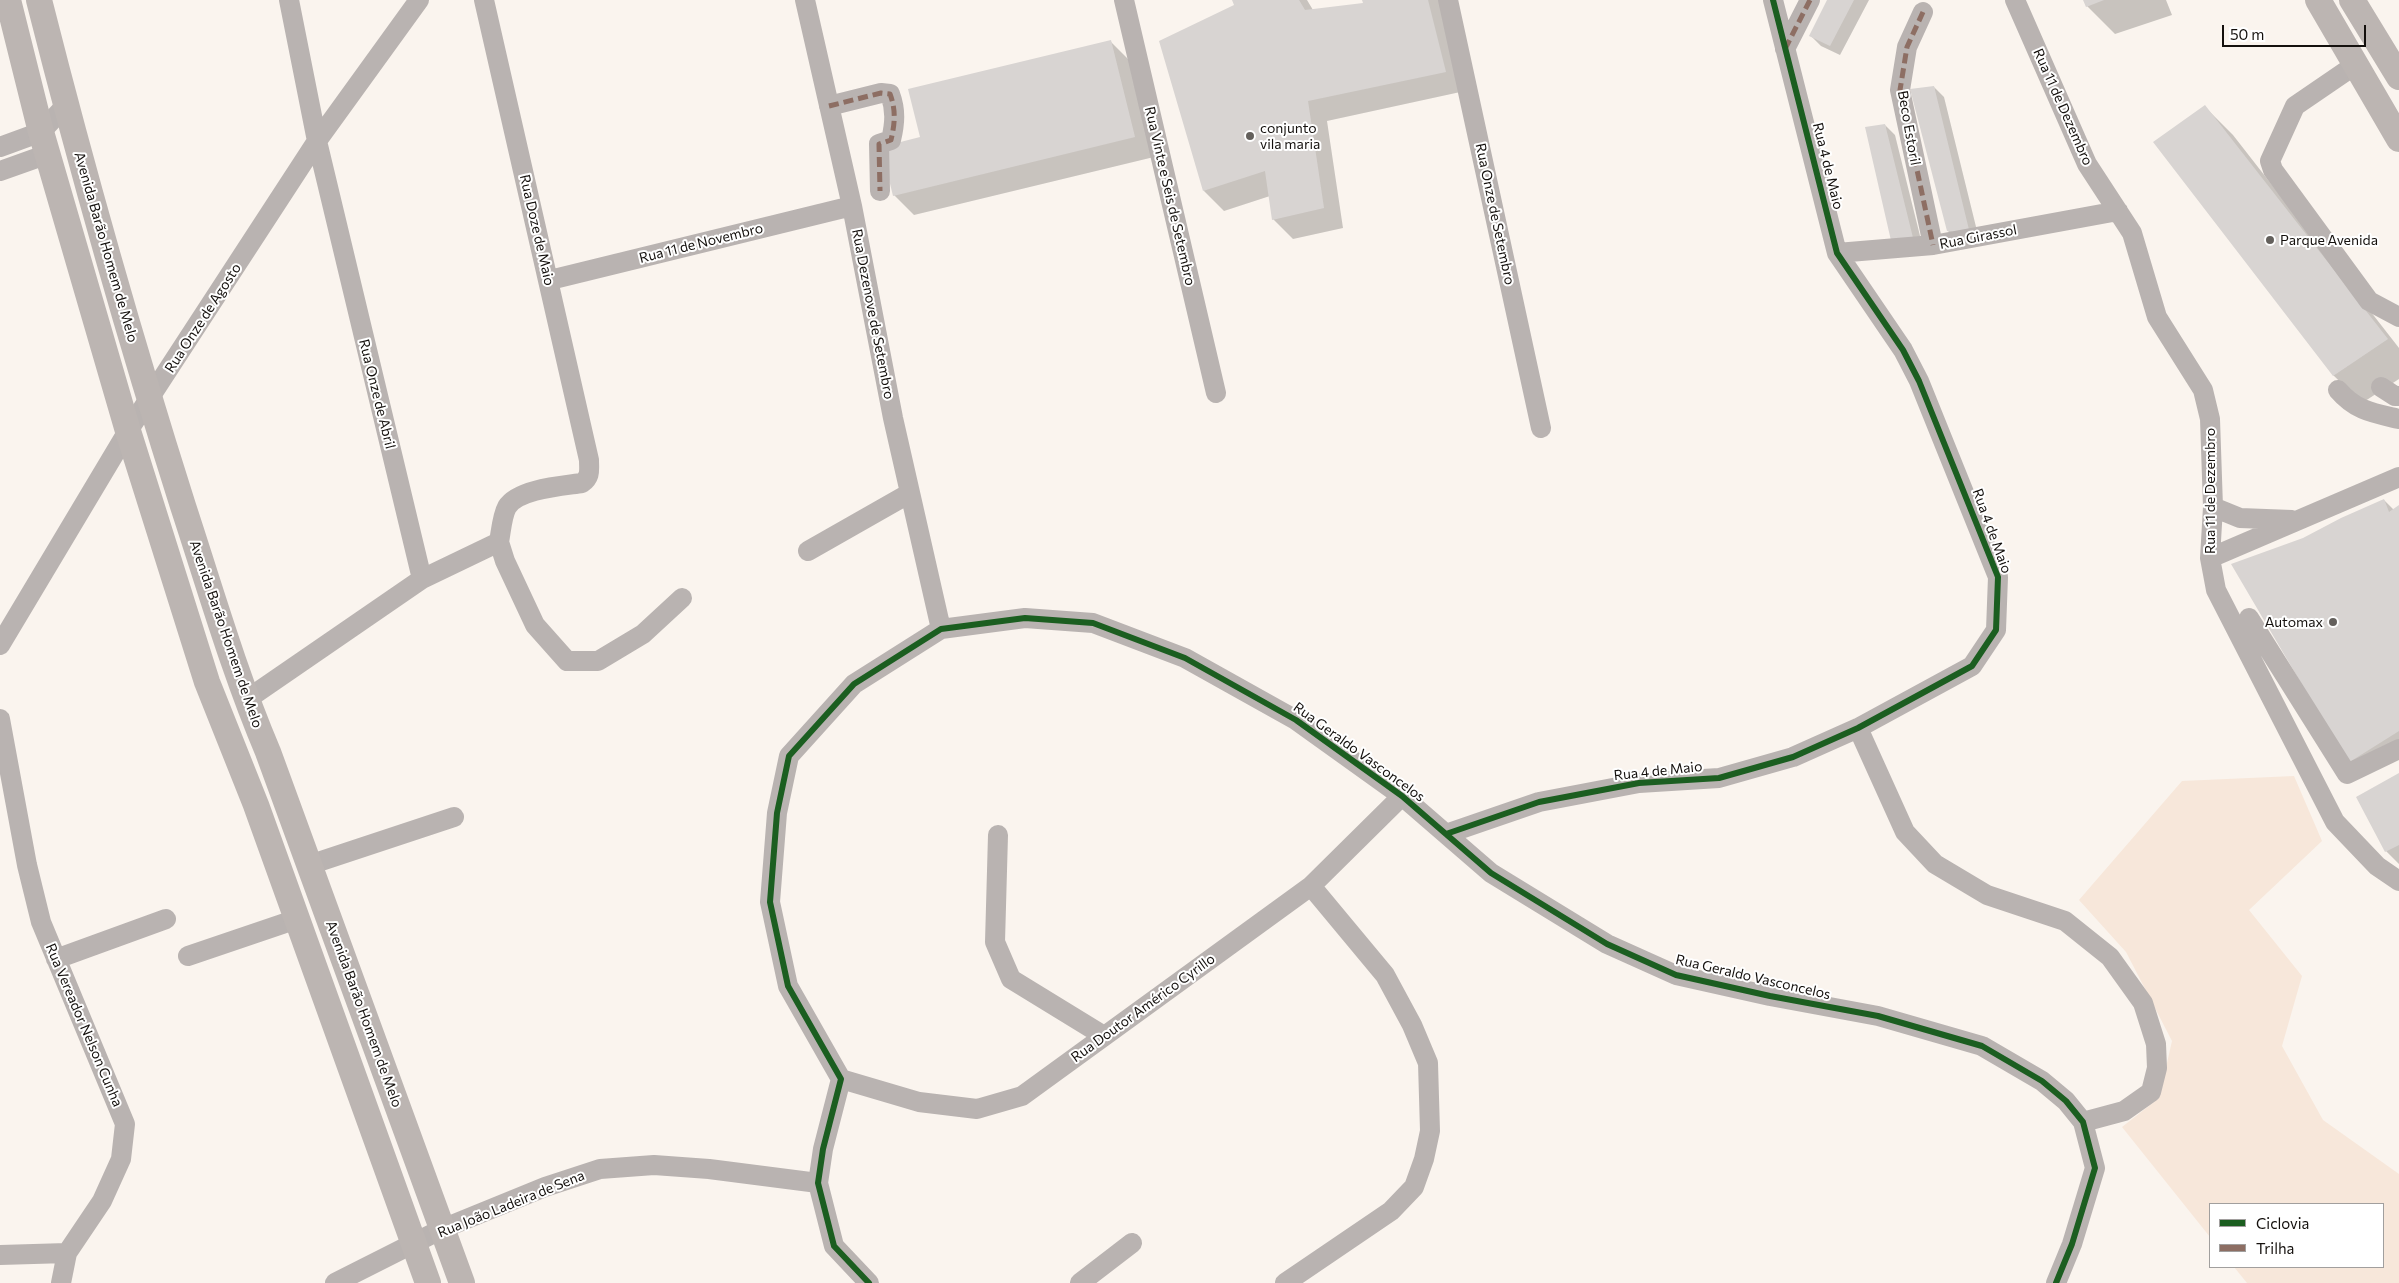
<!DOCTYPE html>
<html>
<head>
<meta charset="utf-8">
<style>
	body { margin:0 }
	#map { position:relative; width:2399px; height:1283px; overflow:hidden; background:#faf4ee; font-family:Commissioner,sans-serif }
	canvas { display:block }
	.legend { position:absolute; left:2209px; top:1203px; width:175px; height:65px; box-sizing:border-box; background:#fff; border:1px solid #a19f9e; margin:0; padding:6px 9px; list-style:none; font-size:15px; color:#14100d }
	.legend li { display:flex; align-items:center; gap:10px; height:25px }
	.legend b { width:25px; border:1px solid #a19f9e }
	.scale { position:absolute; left:2222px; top:25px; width:144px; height:22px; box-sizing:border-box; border:2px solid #14100d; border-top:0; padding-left:6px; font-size:15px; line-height:18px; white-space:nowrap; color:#14100d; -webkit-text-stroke:4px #fff; paint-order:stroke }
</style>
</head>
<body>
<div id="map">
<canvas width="2399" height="1283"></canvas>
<ul class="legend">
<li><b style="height:6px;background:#1b5e20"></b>Ciclovia</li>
<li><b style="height:6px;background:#8d6e63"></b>Trilha</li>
</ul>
<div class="scale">50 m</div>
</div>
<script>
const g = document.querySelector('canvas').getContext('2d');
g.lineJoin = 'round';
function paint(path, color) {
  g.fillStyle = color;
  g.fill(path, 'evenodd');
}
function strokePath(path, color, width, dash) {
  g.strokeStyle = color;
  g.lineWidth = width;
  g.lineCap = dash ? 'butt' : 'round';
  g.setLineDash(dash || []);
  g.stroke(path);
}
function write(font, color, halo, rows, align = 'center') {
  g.font = font + ' Commissioner,sans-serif';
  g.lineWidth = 4;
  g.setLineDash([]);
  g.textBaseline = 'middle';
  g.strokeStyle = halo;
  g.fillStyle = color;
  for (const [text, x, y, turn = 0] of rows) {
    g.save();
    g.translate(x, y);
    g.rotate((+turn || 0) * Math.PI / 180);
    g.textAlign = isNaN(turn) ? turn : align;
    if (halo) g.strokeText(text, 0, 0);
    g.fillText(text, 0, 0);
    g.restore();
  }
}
paint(new Path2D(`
	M2294,776L2322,841L2249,910L2302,976L2282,1046L2323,1120L2399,1174V1283H2247L2234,1267H2383V1204H2210V1237L2122,1127L2159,1098L2172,1041L2126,952L2079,900L2182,781Z`), '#f7e7da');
paint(new Path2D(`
	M1234,0H1307L1313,10L1365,4L1363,0H1442L1465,91L1327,121L1343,228L1293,239L1273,219L1270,196L1224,211L1204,191L1160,42L1235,6Z
	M1829,0H1869L1840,55L1821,46L1811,36Z
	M2085,0H2166L2172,15L2115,34L2087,6Z
	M1111,42L1131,62L1154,157L914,215L894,195L922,138Z
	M1934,87L1944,97L1980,243L1958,241L1948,231Z
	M2205,107L2233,135L2399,348V379L2362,403L2333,375Z
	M1885,125L1895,135L1924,252L1903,255Z
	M2384,500L2394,510L2399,507V753L2349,763L2303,539Z
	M2399,775V864L2386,851L2357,797Z`), '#0003');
paint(new Path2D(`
	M1232,0H1299L1305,10L1363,3L1362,0H1428L1446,72L1308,101L1324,208L1272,220L1265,171L1203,191L1159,41L1234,5Z
	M1827,0H1854L1830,46L1809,36Z
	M2083,0H2104L2086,7Z
	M1111,40L1135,137L893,196L881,147L920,137L908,89Z
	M1934,86L1970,234L1947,231L1910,89Z
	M2205,105L2388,339L2333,376L2153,142Z
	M1885,124L1914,242L1892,245L1865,127Z
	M2384,499L2389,512L2399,505V731L2348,763L2231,564L2303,538L2341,518Z
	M2399,773V845L2385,852L2356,797Z`), '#d8d4d2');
strokePath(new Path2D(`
	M289,0L317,141L422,579
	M484,0L589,460C589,470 591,477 582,483C562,486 518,489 507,507C502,516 501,532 499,542
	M805,0L852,206L893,418L941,629
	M1124,0L1216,393
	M1448,0L1541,428
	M2015,0L2087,164L2132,233L2157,317L2203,390L2210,419L2213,507L2210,558L2216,590L2335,822L2377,866L2399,881
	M1923,12L1907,47L1900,90L1933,245
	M1785,49L1810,0
	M2355,65L2295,106L2270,161L2273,170L2369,301L2399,317
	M829,106L881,93L890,94C896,110 895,123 891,140L879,144L880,191
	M0,147L41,132L66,105
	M0,171L48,154
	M1837,253L1933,245L2118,211
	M550,280L852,206
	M2381,387L2395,396H2399
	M2338,390C2356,411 2373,413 2399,419
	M2213,507L2240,518L2292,520
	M808,551L910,493
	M2210,558L2399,477
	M2249,618L2347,774L2399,749
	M0,645L128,431L317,141L419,0
	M246,700L422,579L499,542L505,561L535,625L567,661H598L643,634L682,598
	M0,719L27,865L41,922L125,1124L121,1159L102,1201L67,1253L61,1283
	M1858,728L1905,832L1935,864L1987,895L2065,921L2110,957L2143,1003L2156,1044L2157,1068L2151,1092L2124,1111L2083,1122
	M1446,834L1539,802L1639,783L1719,778L1793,757L1858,728L1972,666L1996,630L1998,577L1919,381L1903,350L1837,253L1773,0
	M998,835L995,942L1011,979L1104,1036
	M309,865L454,817
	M188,956L297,919
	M56,959L166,919
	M841,1079L919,1102L977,1109L1022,1096L1311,886L1402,796
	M0,1255L67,1253
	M335,1283L442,1229L545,1187L600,1169L654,1165L709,1169L818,1183
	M869,1283L834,1246L818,1183L823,1149L841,1079L788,986L770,902L777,813L789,756L854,684L941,629L1025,618L1093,623L1185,658L1296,720L1402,796L1491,873L1607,944L1676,975L1770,996L1878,1016L1982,1046L2042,1081L2066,1101L2083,1122L2095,1168L2072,1244L2056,1283
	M1080,1283L1132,1243
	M1285,1283L1391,1211L1414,1187L1424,1159L1430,1131L1428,1063L1412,1025L1385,975L1311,886`), '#b9b3b1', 20);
strokePath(new Path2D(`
	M8,0L41,132L128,431L207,682L256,805L428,1283
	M39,0C82,170 130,339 183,506C210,588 234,672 268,752L462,1283
	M2318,0L2399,139
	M2352,0L2399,77`), '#bcb5b2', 26);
strokePath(new Path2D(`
	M1923,12L1907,47L1900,90L1933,245
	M1785,49L1810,0
	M829,106L881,93L890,94C896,110 895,123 891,140L879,144L880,191`), '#8d6e63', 5, [10, 5]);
strokePath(new Path2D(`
	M1446,834L1539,802L1639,783L1719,778L1793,757L1858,728L1972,666L1996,630L1998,577L1919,381L1903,350L1837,253L1773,0
	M869,1283L834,1246L818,1183L823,1149L841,1079L788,986L770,902L777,813L789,756L854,684L941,629L1025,618L1093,623L1185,658L1296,720L1402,796L1491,873L1607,944L1676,975L1770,996L1878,1016L1982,1046L2042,1081L2066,1101L2083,1122L2095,1168L2072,1244L2056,1283`), '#1b5e20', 6);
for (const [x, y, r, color] of [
	[1250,136,5,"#64605c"],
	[2270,240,5,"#64605c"],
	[2333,622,5,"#64605c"]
]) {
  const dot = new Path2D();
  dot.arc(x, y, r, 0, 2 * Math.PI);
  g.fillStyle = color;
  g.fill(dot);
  strokePath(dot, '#fff', 2);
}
write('14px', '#14100d', '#fff', [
	["Rua 11 de Dezembro",2063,107,66],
	["Beco Estoril",1909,128,80],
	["Rua 4 de Maio",1828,166,76],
	["Rua Vinte e Seis de Setembro",1170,196,77],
	["Rua Onze de Setembro",1495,214,78],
	["Rua Doze de Maio",537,230,77],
	["Rua Girassol",1978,237,-11],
	["Rua 11 de Novembro",701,243,-14],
	["Avenida Barão Homem de Melo",106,247,74],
	["Rua Dezenove de Setembro",873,314,79],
	["Rua Onze de Agosto",203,318,-57],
	["Rua Onze de Abril",377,394,76],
	["Rua 11 de Dezembro",2210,491,-90],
	["Rua 4 de Maio",1992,531,70],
	["Avenida Barão Homem de Melo",226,634,71],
	["Rua Geraldo Vasconcelos",1359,752,36],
	["Rua 4 de Maio",1658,771,-6],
	["Rua Geraldo Vasconcelos",1753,977,13],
	["Rua Doutor Américo Cyrillo",1143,1008,-36],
	["Avenida Barão Homem de Melo",364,1014,70],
	["Rua Vereador Nelson Cunha",84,1025,67],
	["Rua João Ladeira de Sena",511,1204,-22]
]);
write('14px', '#14100d', '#fff', [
	["conjunto",1260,128],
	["vila maria",1260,144],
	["Parque Avenida",2280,240],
	["Automax",2323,622,"right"]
], 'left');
</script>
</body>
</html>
